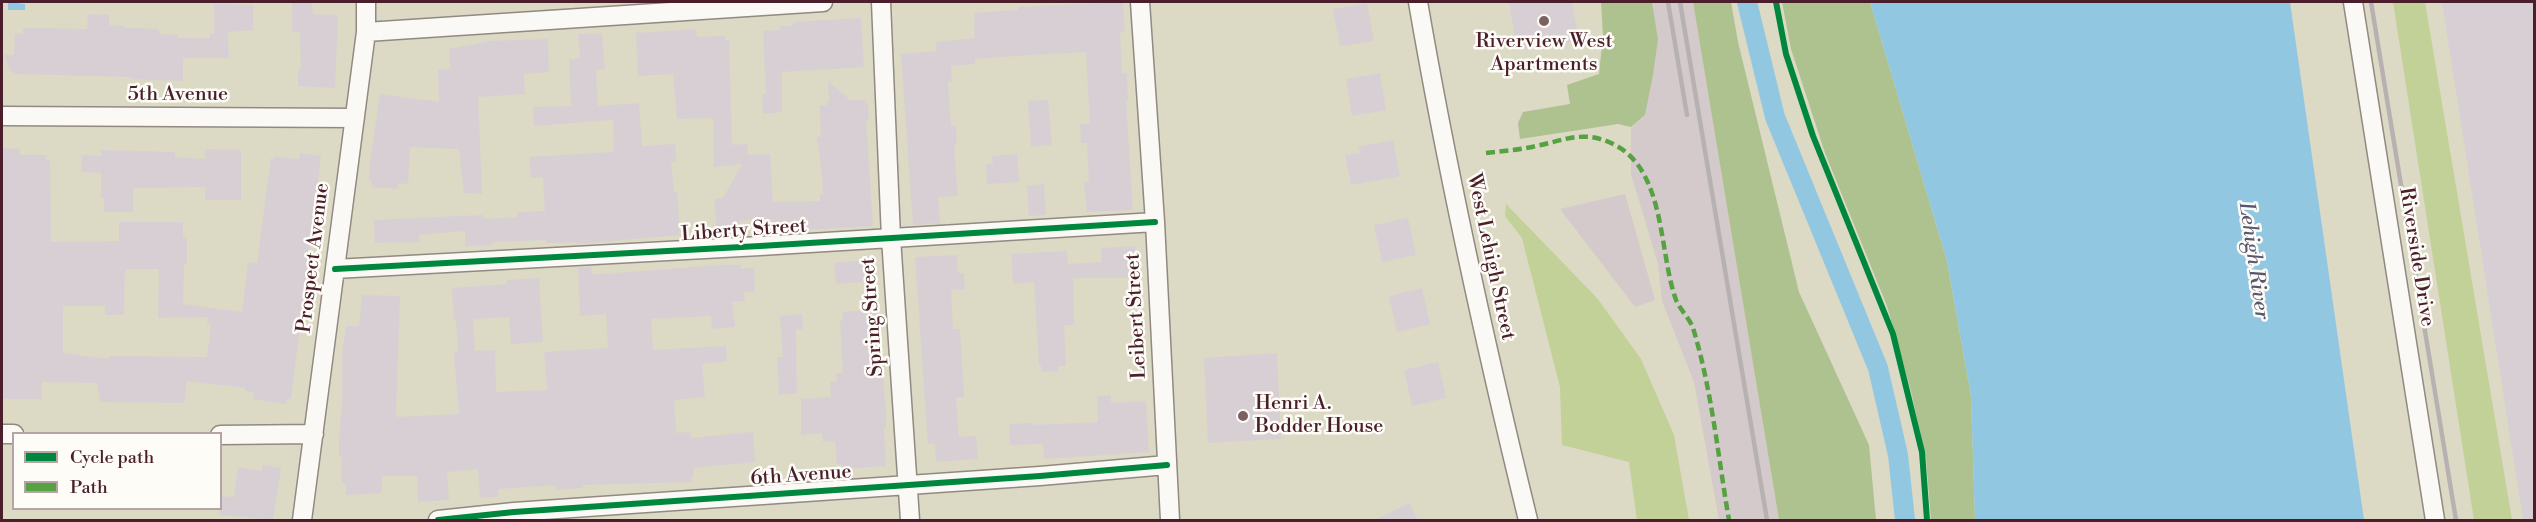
<!DOCTYPE html>
<html>
<head>
<meta charset="utf-8">
<style>
	body { margin:0 }
	#map { position:relative; width:2536px; height:522px; overflow:hidden; background:#dcd9c5; font-family:"Libre Bodoni",serif }
	canvas { display:block }
	.frame { position:absolute; inset:0; border:3px solid #4a1f2b; pointer-events:none }
	.legend { position:absolute; left:12px; top:432px; width:210px; height:78px; box-sizing:border-box; background:#fdfcf7; border:2px solid #b5a4a5; margin:0; padding:8px 10px; list-style:none; font-size:18px; color:#4a1f2b }
	.legend li { display:flex; align-items:center; gap:12px; height:30px }
	.legend b { width:30px; border:2px solid #b5a4a5 }
</style>
</head>
<body>
<div id="map">
<canvas width="2536" height="522"></canvas>
<div class="frame"></div>
<ul class="legend">
<li><b style="height:8px;background:#00873e"></b>Cycle path</li>
<li><b style="height:8px;background:#56a243"></b>Path</li>
</ul>
</div>
<script>
const g = document.querySelector('canvas').getContext('2d');
g.lineJoin = 'round';
function paint(path, color) {
  g.fillStyle = color;
  g.fill(path, 'evenodd');
}
function strokePath(path, color, width, dash) {
  g.strokeStyle = color;
  g.lineWidth = width;
  g.lineCap = dash ? 'butt' : 'round';
  g.setLineDash(dash || []);
  g.stroke(path);
}
function write(font, color, halo, rows, align = 'center') {
  g.font = font + ' "Libre Bodoni",serif';
  g.lineWidth = 5;
  g.setLineDash([]);
  g.textBaseline = 'middle';
  g.strokeStyle = halo;
  g.fillStyle = color;
  for (const [text, x, y, turn = 0] of rows) {
    g.save();
    g.translate(x, y);
    g.rotate((+turn || 0) * Math.PI / 180);
    g.textAlign = isNaN(turn) ? turn : align;
    if (halo) g.strokeText(text, 0, 0);
    g.fillText(text, 0, 0);
    g.restore();
  }
}
paint(new Path2D(`
	M1652,2H1693L1779,520H1719L1694,382L1662,301L1658,264L1631,174V128L1645,115L1658,39Z
	M1625,194L1655,300L1635,307L1560,209Z`), '#d4cacb');
paint(new Path2D(`
	M2393,2H2425L2512,520H2474Z
	M1506,204L1597,298L1641,359L1674,435L1689,520H1637L1629,462L1562,445L1560,387L1522,238L1505,216Z`), '#c1d197');
paint(new Path2D(`
	M1601,2H1652L1658,39L1653,75L1645,115L1631,127L1618,124L1520,139L1518,123L1523,112L1570,104L1567,85L1599,74L1603,36Z
	M1693,2H1731L1738,42L1799,292L1869,445L1876,520H1779Z
	M1782,2H1870L1947,261L1971,396L1975,520H1931L1926,459L1911,391L1887,306L1825,153L1791,49Z`), '#aec290');
paint(new Path2D(`
	M8,2L25,4V10H8Z
	M1870,2H2290L2364,520H1975L1971,396L1947,261Z`), '#92c7e1');
strokePath(new Path2D(`
	M1747,2L1775,117L1878,368L1898,455L1905,520`), '#92c7e1', 20);
paint(new Path2D(`
	M292,2H312L313,14L338,15L335,88L298,86V69H301L300,32H292Z
	M1123,2L1125,31L1120,32L1122,74L1127,73L1128,101H1126L1133,210L1087,212L1084,182L1089,181L1087,143H1081L1080,124H1090L1086,52L1045,54L975,59V64L951,66L952,81L948,82L951,126H956L957,145H954L958,196L938,197L940,223L913,225L901,54L937,51L936,42L974,38L975,13L1018,10V7Z
	M1509,2H1572L1579,41L1517,51Z
	M2442,2H2535V520H2523Z
	M1367,3L1374,41L1340,46L1333,9Z
	M214,4L253,5V30L228,32L229,58H183V81L131,79V77L16,74L10,70L4,55H14L15,34H23V28L87,29L88,14L109,15V25L124,26V28L159,29V34L178,35V38H210V34H214Z
	M861,18L864,67L782,72V112L763,114L762,94H766L763,31L780,30V26H793V22Z
	M696,29L697,37L725,36V40H729L732,145L747,144L748,155L770,154L773,202L820,201V194H823L822,176L817,137H821L820,105H827V102H829L828,81L850,100H865V103H868L869,120H866L873,226L773,232L772,219L739,221L740,230L717,231L714,199L723,198L742,164L714,167L713,118L677,119L673,74L638,76L636,33Z
	M602,33L605,69L596,70L598,106L639,103L642,146L675,144L676,162H671L674,192L677,191L680,235L576,244L575,242L546,243V240L492,242L493,245L465,246V231L419,235V242L375,243L374,220L483,215L484,219L517,217V212L545,211L543,177L531,178L529,157L614,152L613,120L534,126L533,107L571,106L569,59L580,58L578,34Z
	M548,39L549,72L524,74L525,94L478,97L482,194L464,193L459,149L410,147L408,184L398,183V189L371,187L372,182L369,181L370,162L380,94L439,102L438,70L450,69L449,49L491,41Z
	M1380,73L1386,110L1352,116L1346,79Z
	M1048,100L1052,145L1031,147L1028,101Z
	M1393,140L1400,176L1351,185L1345,155L1360,153L1358,147Z
	M2,148L20,149V155H46V160H50L51,242L119,241V222H183V237H187V264H184L183,304L242,312L248,262L257,263L271,158L274,159V156L299,159L300,153L321,156L291,399H287L286,404L253,399L254,392L245,391V388L187,381L184,403L100,402L97,383L42,382V399H2ZM127,269H159L158,318L208,317L207,324H211L207,357L109,356V359L63,353V306H105V315H124L125,271Z
	M205,149L241,150V200H205V187L133,188V212H104V197L101,198V173L81,172L82,155L101,156V150L175,152V157L205,159Z
	M1017,154L1019,182L987,184L986,165L993,164L992,156Z
	M1044,184L1046,215L1029,216L1027,186Z
	M1408,218L1416,255L1382,262L1374,225Z
	M1135,246L1136,252L1140,251L1141,260V269L1137,270V278H1073L1074,325H1064L1066,366H1058L1059,371L1041,372V365H1039L1034,282L1013,284L1011,254L1067,251L1068,264L1102,262L1101,248Z
	M957,255L958,273H964L965,289L951,290L953,329H960L964,397H956L959,437L976,436L978,459L936,462L935,444H928L915,257Z
	M875,259L877,281L836,284L834,263Z
	M720,265H741V269L754,268L755,292H744L745,301H732L735,327L712,329L711,316L651,319L653,350L726,346L727,361L702,364L705,397L674,400L676,433L690,432L691,438L753,432L755,462L693,468L694,476L691,477V482L583,485V488L556,490L555,485L499,489L497,497L480,498L478,469L447,472L449,500L418,502L417,476H382V493L346,495V485L341,481L342,456H339V436L342,404V355L346,326H359L362,295L400,296L396,417L459,414L454,352H458L456,320H454L452,288L507,284V280L539,278L543,342L511,344L509,317L473,319L475,351L495,350L496,392L547,390L544,352L608,348L606,314L580,316L578,267L591,266L592,274H604Z
	M1422,288L1430,324L1397,332L1389,296Z
	M878,309L886,412V427H884L886,466L841,469V464H837L835,441L823,442L822,433L801,435V399L831,397L830,382L837,381L836,373H843L840,321L843,320L842,312Z
	M802,314L803,329H796L797,393L779,395L777,357H783L780,316Z
	M1277,353L1281,439L1208,443L1204,358Z
	M1438,362L1446,398L1412,406L1404,370Z
	M1111,395V403L1146,401L1149,452L1044,459L1043,444L1010,445L1009,424L1033,423V425L1098,422L1097,396Z
	M262,465L281,468L273,520L219,515L221,496L234,497L238,467L262,471Z
	M1409,503L1418,520H1375Z`), '#d8cfd4');
const street = new Path2D(`
	M881,2L891,238L910,520
	M1140,2L1155,222L1170,520
	M1418,2C1448,176 1486,348 1528,520
	M2353,2L2435,520
	M366,32L823,2
	M2,116L355,118
	M335,269L760,246L1155,222
	M2,434H14
	M220,435L314,434
	M302,520L366,32V2
	M438,520L514,512L1040,476L1167,465`);
strokePath(street, '#928981', 21);
strokePath(street, '#faf9f6', 18);
strokePath(new Path2D(`
	M1668,2L1687,115
	M1680,2L1767,520
	M2371,2L2456,520`), '#b7b2b1', 4.5);
strokePath(new Path2D(`
	M1486,153C1503,151 1520,150 1536,146C1566,140 1584,129 1615,145C1665,171 1659,250 1675,297C1678,308 1689,317 1693,328C1712,390 1718,457 1729,520`), '#56a243', 4.5, [9, 4.5]);
strokePath(new Path2D(`
	M1776,2L1786,54L1813,136L1893,334L1922,452L1927,520
	M335,269L760,246L1155,222
	M438,520L514,512L1040,476L1167,465`), '#00873e', 6);
for (const [x, y, r, color] of [
	[1544,21,6,"#7d6061"],
	[1243,416,6,"#7d6061"]
]) {
  const dot = new Path2D();
  dot.arc(x, y, r, 0, 2 * Math.PI);
  g.fillStyle = color;
  g.fill(dot);
  strokePath(dot, '#fdfcf7', 2);
}
write('20px', '#4a1f2b', '#fdfcf7', [
	["Riverview West",1544,42],
	["Apartments",1544,65],
	["Henri A.",1255,404,"left"],
	["Bodder House",1255,427,"left"]
]);
write('20px', '#4a1f2b', '#fdfcf7', [
	["5th Avenue",178,95],
	["Liberty Street",744,231,-4],
	["West Lehigh Street",1490,257,78],
	["Riverside Drive",2416,257,81],
	["Prospect Avenue",314,258,-83],
	["Leibert Street",1137,316,-93],
	["Spring Street",873,317,-94],
	["6th Avenue",801,476,-4]
]);
write('italic 21px', '#58576f', '#fdfcf7', [
	["Lehigh River",2253,261,82]
]);
</script>
</body>
</html>
